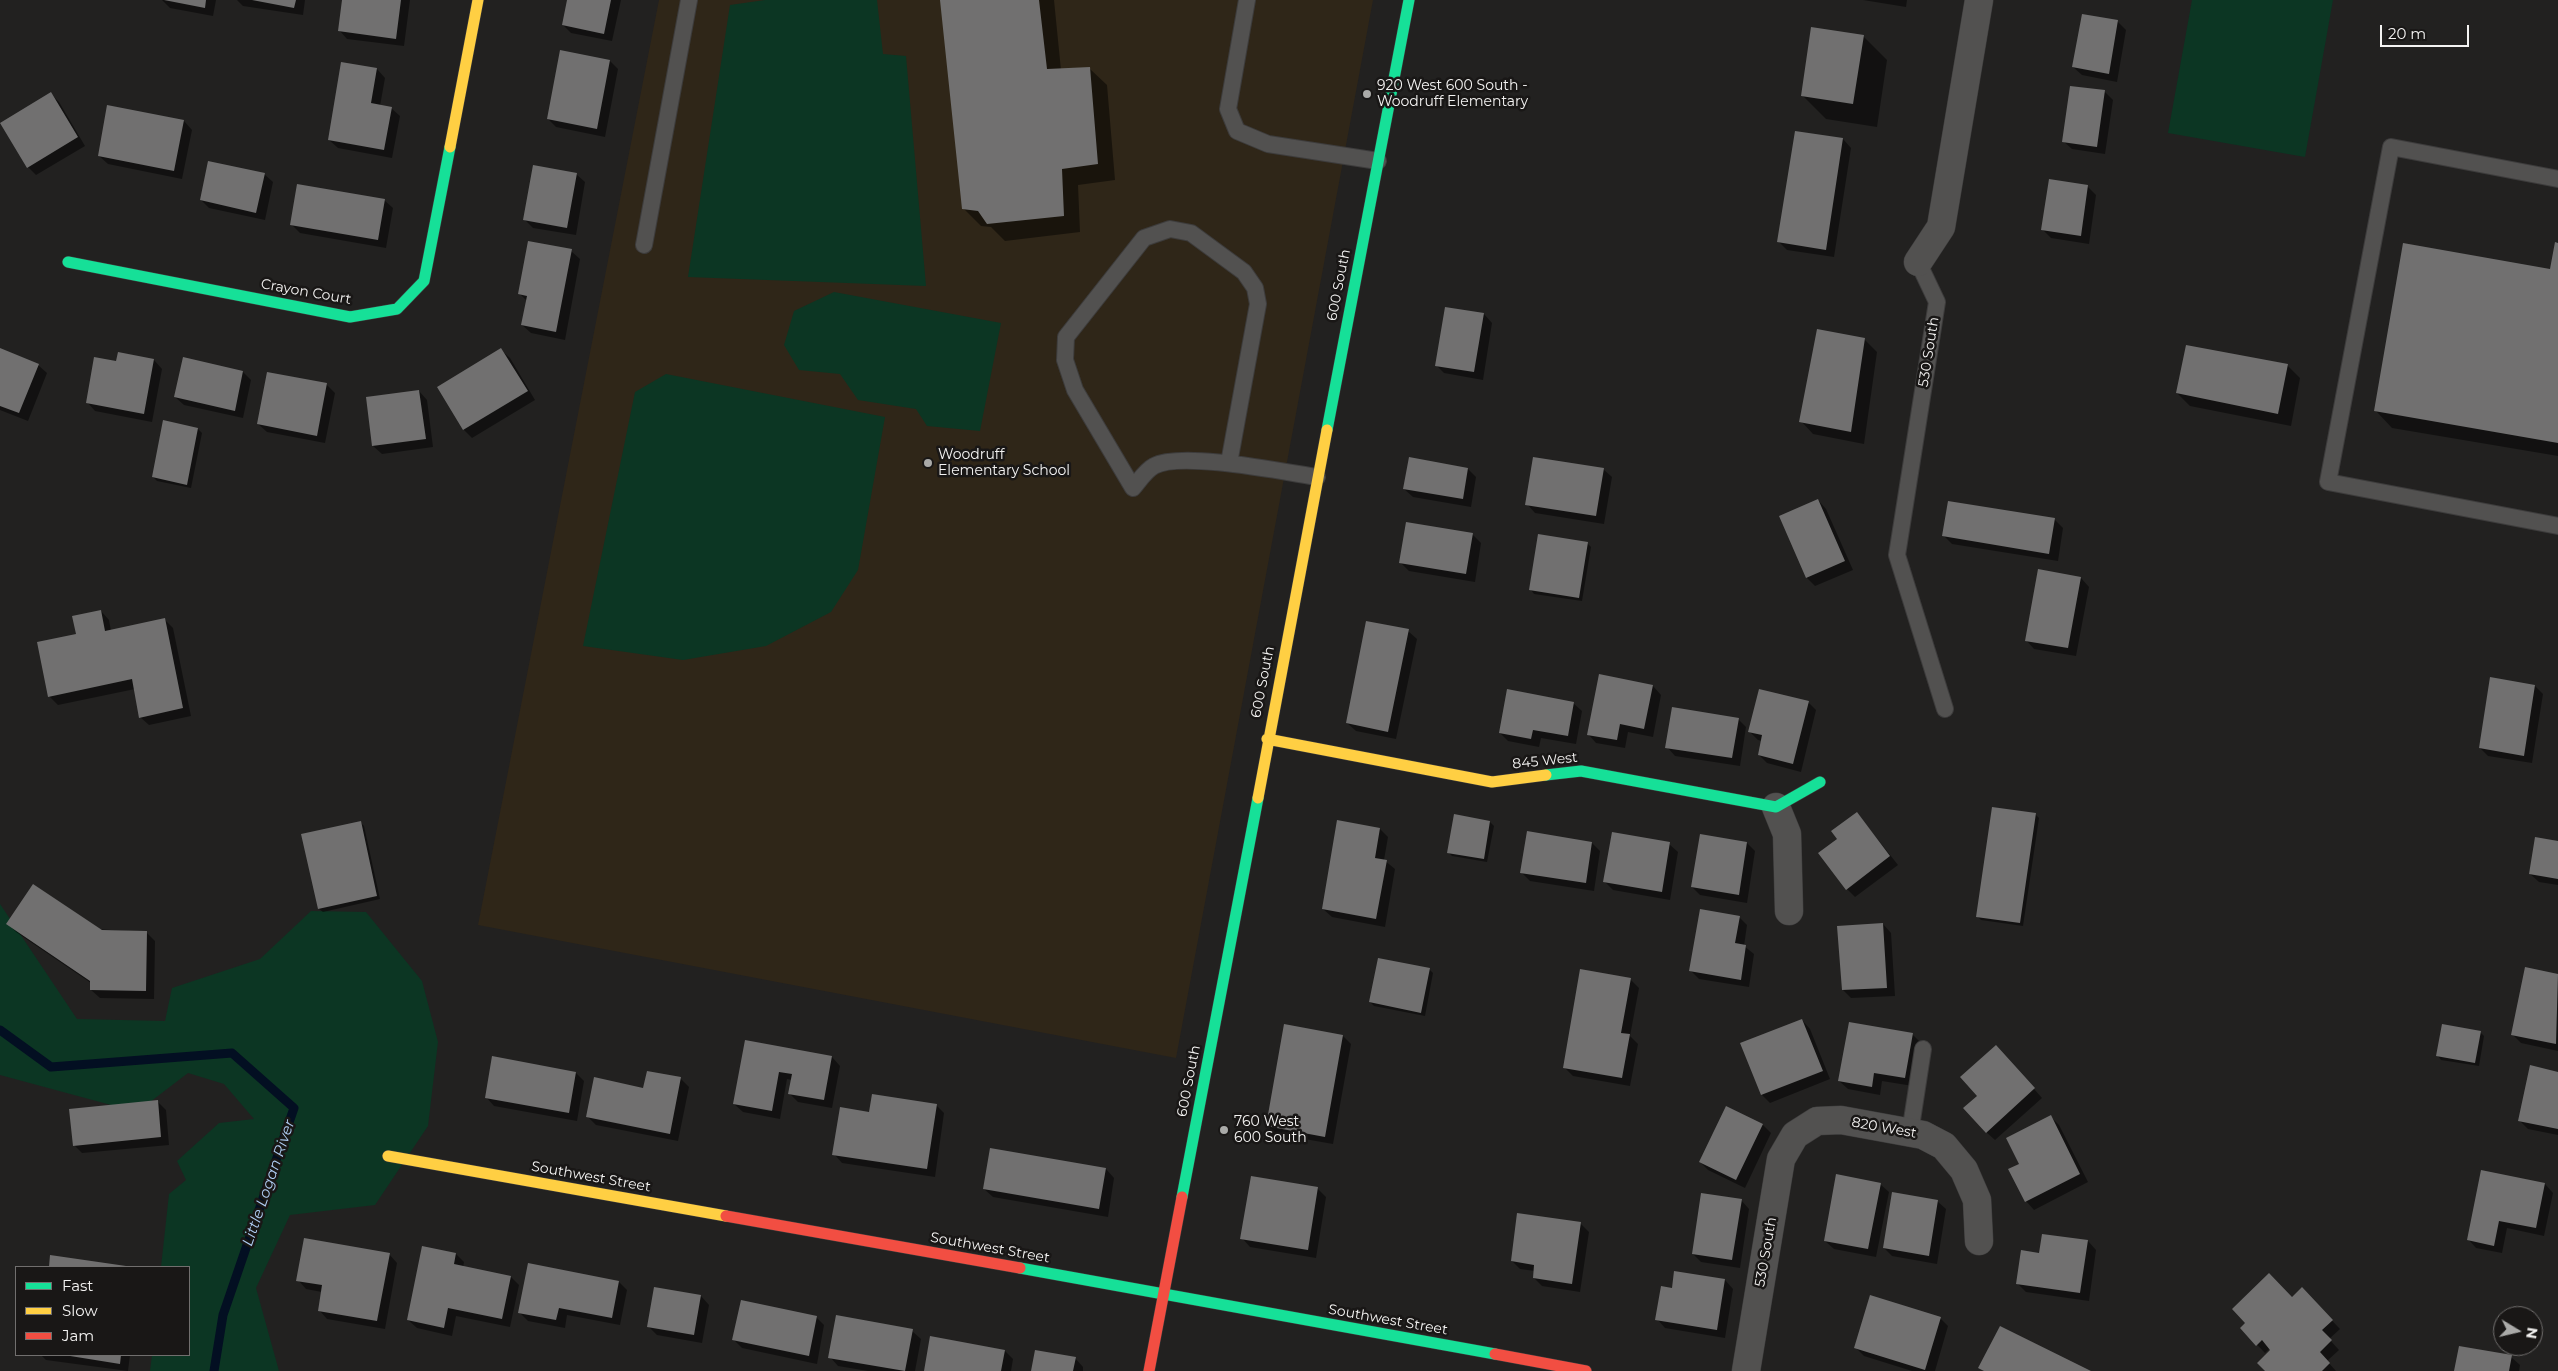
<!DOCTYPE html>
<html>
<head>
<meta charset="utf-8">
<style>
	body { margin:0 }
	#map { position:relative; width:2558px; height:1371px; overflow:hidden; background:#222120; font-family:Montserrat,sans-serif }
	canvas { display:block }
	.legend { position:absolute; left:15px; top:1266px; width:175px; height:90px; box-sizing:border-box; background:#191716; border:1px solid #716f6e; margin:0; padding:6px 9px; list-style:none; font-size:15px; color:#f4f3f2 }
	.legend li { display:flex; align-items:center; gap:10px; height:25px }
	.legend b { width:25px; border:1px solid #716f6e }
	.north { position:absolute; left:2493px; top:1306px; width:50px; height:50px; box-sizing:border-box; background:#191716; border:1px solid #716f6e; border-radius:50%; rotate:99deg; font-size:14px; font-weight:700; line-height:20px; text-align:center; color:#f4f3f2 }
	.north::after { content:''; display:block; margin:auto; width:18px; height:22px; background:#aaaaa8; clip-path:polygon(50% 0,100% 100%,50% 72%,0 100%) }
	.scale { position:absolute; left:2380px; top:25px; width:89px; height:22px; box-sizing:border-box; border:2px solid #f4f3f2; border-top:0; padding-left:6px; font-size:15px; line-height:18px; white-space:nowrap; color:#f4f3f2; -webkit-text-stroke:4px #191716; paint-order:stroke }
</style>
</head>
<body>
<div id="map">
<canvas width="2558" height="1371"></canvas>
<ul class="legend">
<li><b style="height:6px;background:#16e098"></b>Fast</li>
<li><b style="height:6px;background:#ffcf43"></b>Slow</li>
<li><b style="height:6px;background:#f24e42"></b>Jam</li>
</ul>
<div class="north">N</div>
<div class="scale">20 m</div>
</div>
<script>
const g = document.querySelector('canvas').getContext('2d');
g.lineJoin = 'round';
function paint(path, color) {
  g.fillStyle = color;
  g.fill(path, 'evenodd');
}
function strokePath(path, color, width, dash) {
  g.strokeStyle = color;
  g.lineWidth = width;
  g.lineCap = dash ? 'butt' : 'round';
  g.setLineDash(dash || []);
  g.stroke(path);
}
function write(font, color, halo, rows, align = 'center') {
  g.font = font + ' Montserrat,sans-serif';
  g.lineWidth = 5;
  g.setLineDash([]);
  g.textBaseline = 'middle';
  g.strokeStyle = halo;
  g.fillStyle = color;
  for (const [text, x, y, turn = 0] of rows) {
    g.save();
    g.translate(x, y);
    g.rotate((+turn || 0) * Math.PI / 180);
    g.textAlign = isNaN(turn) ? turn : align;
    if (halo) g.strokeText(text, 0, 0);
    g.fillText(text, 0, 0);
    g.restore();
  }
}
paint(new Path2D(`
	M659,0H1373L1176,1058L478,925Z`), '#2f2618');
paint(new Path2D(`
	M765,0H877L883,54L906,56L926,286L688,277L730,5Z
	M2192,0H2333L2305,157L2168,133Z
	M834,292L1001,323L980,431L927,426L916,409L858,400L840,374L799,370L784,345L794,311Z
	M666,374L885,417L858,570L831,612L766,646L683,660L583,646L635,392Z
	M0,904L77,1019L165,1021L172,988L260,959L311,911L366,912L422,981L438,1042L428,1126L375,1205L290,1215L256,1288L279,1371H150L152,1355H189V1267H161L169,1194L186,1180L177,1161L219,1123L254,1119L224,1084L188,1073L137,1112L0,1075Z`), '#0c3623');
paint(new Path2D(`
	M162,0H216L213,16L170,8Z
	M237,0H305L303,15L243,6Z
	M343,0H410L404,46L347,39L339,30Z
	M568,0H621L612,41L571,33L563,25Z
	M941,0H1054L1061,70L1090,69L1107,85L1115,180L1078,185L1080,232L1005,241L991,227L981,226L964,209Z
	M1863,0H1907L1906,7Z
	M2083,15L2118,22L2126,30L2117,82L2082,75L2073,67Z
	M1863,36L1887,60L1877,127L1826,119L1802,95Z
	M561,52L610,61L618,69L605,137L556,127L548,119Z
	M377,69L385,78L380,106L391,108L400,116L392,158L338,148L329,140Z
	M2105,92L2113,100L2105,154L2072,149L2063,141Z
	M51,94L59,102L85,146L36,175L28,167Z
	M184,121L192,130L182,179L108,164L99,156Z
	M1843,139L1851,148L1834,257L1787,250L1779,242Z
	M264,174L273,182L265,220L209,208L201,200Z
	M576,174L585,182L576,235L533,228L525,220Z
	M2088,187L2096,195L2089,244L2051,238L2043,230Z
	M384,200L393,208L386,248L300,233L292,225Z
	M2558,244V456L2392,428L2376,411L2551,270Z
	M571,251L580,259L565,340L531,333L522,325L527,301L520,294Z
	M1484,314L1492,323L1483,380L1444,373L1436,365Z
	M1864,339L1877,352L1864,444L1813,434L1801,421Z
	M0,349L38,365L47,373L28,421L0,410Z
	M501,350L510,358L535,400L472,438L464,430L439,388Z
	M119,354L154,360L162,369L152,422L95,411L87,402L117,362Z
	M2287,365L2300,378L2291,426L2190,406L2177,393Z
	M243,372L251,380L243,418L184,405L175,397Z
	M326,384L335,393L325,443L267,432L258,424Z
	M419,391L427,400L433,447L382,454L373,446Z
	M164,422L198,429L202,433L191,488L157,481L153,477Z
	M1468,469L1476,477L1471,507L1413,497L1404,489Z
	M1603,469L1612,477L1604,524L1535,513L1527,504Z
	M1818,500L1826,509L1853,570L1815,586L1807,578L1781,517Z
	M1949,502L2055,520L2063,528L2058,561L1952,544L1944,536Z
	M1407,524L1473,535L1481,543L1475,582L1409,571L1400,562Z
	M1587,543L1591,547L1582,601L1534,594L1531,590Z
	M2081,578L2089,587L2076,656L2034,649L2026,640Z
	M101,611L109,620L111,631L165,620L173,628L191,716L149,725L140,717L135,689L58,705L49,696L77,635Z
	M1408,631L1417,639L1396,739L1356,731L1347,723Z
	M1600,676L1653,686L1661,695L1653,737L1628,732L1625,748L1596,743L1588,734Z
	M2491,679L2535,686L2543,694L2532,763L2488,756L2480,748Z
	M1808,702L1816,710L1801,772L1767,763L1759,755L1762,741L1758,740L1749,731Z
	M1573,703L1582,711L1576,744L1541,738L1539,747L1508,741L1500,733Z
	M1738,719L1746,727L1740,766L1675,756L1667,747Z
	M1857,813L1898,865L1855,897L1847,889Z
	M2035,814L2039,818L2023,926L1981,920L1977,916Z
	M360,822L364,826L380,899L323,912L319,909Z
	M1490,822L1494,826L1487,862L1452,856L1448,852Z
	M1380,829L1388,837L1384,860L1395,869L1385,927L1332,917L1323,909Z
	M1592,843L1600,851L1594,891L1530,881L1522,873Z
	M1747,843L1755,851L1747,903L1700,895L1692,887Z
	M2558,843V885L2539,882L2530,874Z
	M1669,844L1678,852L1670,900L1613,890L1605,882Z
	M1739,917L1747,925L1744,946L1754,954L1749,987L1699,979L1691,971Z
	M8,924L146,932L155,941L154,999L100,998L91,990V983L16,932Z
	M1883,924L1891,933L1895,996L1851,998L1843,990Z
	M2526,968L2558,975V1051L2521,1043L2513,1035Z
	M1429,969L1433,973L1425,1016L1374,1006L1370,1002Z
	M1630,979L1639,988L1630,1036L1638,1044L1630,1086L1573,1076L1564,1067Z
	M1802,1020L1810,1029L1830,1079L1770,1103L1762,1095Z
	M2480,1032L2484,1036L2479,1066L2441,1060L2438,1056Z
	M1912,1034L1920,1042L1913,1086L1882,1081L1880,1095L1848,1089L1839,1081Z
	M1343,1036L1351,1044L1333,1144L1276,1134L1267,1126Z
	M746,1042L832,1057L840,1066L832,1108L798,1102L789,1093L792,1080L787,1079L780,1119L743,1112L734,1104Z
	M2004,1055L2042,1098L1995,1140L1986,1132L1978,1096Z
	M576,1073L584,1081L577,1121L494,1106L486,1097Z
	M2558,1073V1135L2528,1129L2519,1120Z
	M681,1079L689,1087L678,1141L596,1125L587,1116Z
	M157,1101L166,1110L169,1145L82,1153L74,1145Z
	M936,1105L944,1113L935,1177L842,1163L834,1154L870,1113Z
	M1726,1108L1763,1125L1771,1133L1745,1188L1708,1170L1700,1162Z
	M2051,1117L2059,1125L2088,1182L2034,1210L2026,1201L2020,1164Z
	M991,1149L1106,1169L1114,1178L1108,1217L993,1197L984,1189Z
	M2482,1171L2545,1184L2553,1193L2544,1236L2507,1228L2502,1253L2476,1248L2468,1239Z
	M1880,1184L1889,1192L1876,1257L1834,1249L1825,1241Z
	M1317,1188L1326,1197L1316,1258L1250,1247L1242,1238Z
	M1741,1200L1749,1209L1740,1268L1701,1262L1693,1254Z
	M1937,1201L1946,1209L1937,1264L1892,1256L1884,1248Z
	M1580,1223L1589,1232L1580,1292L1542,1286L1534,1278L1535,1271L1520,1269L1512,1261Z
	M2088,1241L2096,1250L2089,1301L2026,1292L2017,1283L2040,1254Z
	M389,1254L397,1263L385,1329L327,1319L319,1310L322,1292L306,1289L298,1280Z
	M456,1254L464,1262L463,1267L511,1277L519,1285L510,1327L456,1316L452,1336L417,1328L408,1320Z
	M52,1256L124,1267H50Z
	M1675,1272L1725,1280L1733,1289L1725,1338L1665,1328L1657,1319L1673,1290Z
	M619,1282L627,1290L620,1325L567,1315L565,1328L528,1321L520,1313Z
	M2302,1289L2340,1329L2329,1339L2339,1350L2327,1361L2336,1371H2267L2272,1350L2270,1348L2265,1353L2241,1328L2292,1299Z
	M701,1296L709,1305L702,1343L657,1335L648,1326Z
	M816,1317L824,1325L817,1364L742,1348L734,1340Z
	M1940,1318L1948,1326L1935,1371H1912L1864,1356L1856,1348Z
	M912,1331L921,1339L915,1371H868L838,1366L830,1357Z
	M1005,1351L1013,1359L1011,1371H925Z
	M41,1355H130L128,1371L46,1360Z
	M2511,1357L2520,1365L2519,1371H2456Z
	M1075,1358L1083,1367V1371H1032Z`), '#0007');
strokePath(new Path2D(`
	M0,1030L51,1067L232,1053L294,1108L223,1315L214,1371`), '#030f22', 9);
paint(new Path2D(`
	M164,0H206L205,8Z
	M252,0H296L294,8Z
	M342,0H401L396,39L338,31Z
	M567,0H611L604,34L562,25Z
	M940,0H1039L1047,69L1090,67L1098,164L1062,169L1064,216L987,224L978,211L962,209Z
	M2082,14L2118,20L2109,74L2072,67Z
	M1811,27L1864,35L1853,104L1801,96Z
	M560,50L610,60L597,129L547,119Z
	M341,62L377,68L371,103L392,107L384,150L328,140Z
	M2070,86L2105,90L2097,147L2062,142Z
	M51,92L78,137L27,168L0,123Z
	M107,105L184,120L174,171L98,156Z
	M1795,131L1843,138L1826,250L1777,242Z
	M208,161L265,173L256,213L200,200Z
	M533,165L577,173L567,228L523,220Z
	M2049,179L2088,185L2081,236L2041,230Z
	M297,184L385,199L378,240L290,225Z
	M528,241L572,249L556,332L521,325L527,296L518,294Z
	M2555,242L2558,243V443L2374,411L2403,243L2550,269Z
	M1445,307L1484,313L1474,372L1435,366Z
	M1817,329L1865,338L1851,432L1799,422Z
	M2186,345L2288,364L2278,414L2176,393Z
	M0,348L39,364L19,413L0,406Z
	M501,348L528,391L463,430L437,387Z
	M118,352L154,359L144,414L86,403L94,357L116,361Z
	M183,357L243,371L235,411L174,397Z
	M267,372L327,383L317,436L257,424Z
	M419,390L426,439L372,446L366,397Z
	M163,420L198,428L187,485L152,477Z
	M1409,457L1468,468L1463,499L1403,489Z
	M1533,457L1604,468L1596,516L1525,505Z
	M1818,499L1845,561L1806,578L1779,516Z
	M1948,501L2055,518L2049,554L1942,536Z
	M1406,522L1473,533L1466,574L1399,563Z
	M1538,534L1588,542L1579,598L1529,590Z
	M2038,569L2081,577L2068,648L2025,641Z
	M101,610L105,631L165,618L183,708L139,718L132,679L48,697L37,642L76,634L72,616Z
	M1366,621L1409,629L1388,732L1346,723Z
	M1599,674L1653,685L1644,729L1620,724L1617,740L1587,735Z
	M2490,677L2535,685L2524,756L2479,748Z
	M1507,689L1574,702L1568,736L1533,730L1531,739L1499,733Z
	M1759,689L1809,701L1793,764L1758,755L1762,735L1748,732Z
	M1672,707L1739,718L1732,758L1665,748Z
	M1992,807L2036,813L2020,923L1976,917Z
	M1857,812L1890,856L1846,890L1818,853L1837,839L1831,831Z
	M1454,814L1490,821L1484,859L1447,853Z
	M1337,820L1380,828L1375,858L1387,860L1376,919L1322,909Z
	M361,821L377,896L318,909L301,834Z
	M1527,831L1592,842L1586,883L1520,873Z
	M1612,832L1670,842L1662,892L1603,882Z
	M1700,834L1747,842L1739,895L1691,887Z
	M2535,837L2558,841V879L2529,874Z
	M33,884L102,930L147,931L146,991L90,990V981L6,924Z
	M1700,909L1740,916L1735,943L1746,945L1741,980L1689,971Z
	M1883,923L1887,988L1842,990L1837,926Z
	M1378,958L1430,968L1421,1013L1369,1002Z
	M2525,967L2558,974L2556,1044L2511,1035Z
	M1580,969L1631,978L1621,1033L1630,1034L1622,1078L1563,1068Z
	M1802,1019L1823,1071L1761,1095L1740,1043Z
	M1849,1022L1913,1033L1905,1078L1874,1073L1872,1087L1838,1081Z
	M1284,1024L1343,1035L1325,1137L1266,1126Z
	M2442,1024L2481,1031L2475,1063L2436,1056Z
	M745,1040L832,1056L824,1100L788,1094L792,1074L779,1072L772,1111L733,1104Z
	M1996,1045L2035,1088L1986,1133L1963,1108L1977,1096L1960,1077Z
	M492,1056L576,1072L569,1113L485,1098Z
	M2530,1065L2558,1072V1129L2518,1121Z
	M647,1071L681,1077L670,1134L586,1117L594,1077L643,1088Z
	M872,1094L937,1104L927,1169L832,1155L840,1107L869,1112Z
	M158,1100L161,1137L73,1146L69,1109Z
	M1726,1106L1763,1124L1736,1180L1699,1162Z
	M2051,1115L2080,1174L2025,1202L2008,1169L2019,1164L2006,1138Z
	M990,1148L1106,1168L1099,1209L983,1189Z
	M2481,1170L2545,1183L2536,1228L2499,1221L2494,1246L2467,1240Z
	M1836,1174L1881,1183L1868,1249L1824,1241Z
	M1251,1176L1318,1187L1308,1250L1240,1239Z
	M1892,1192L1938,1200L1929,1256L1883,1248Z
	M1701,1193L1742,1199L1732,1260L1692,1254Z
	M1517,1213L1581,1222L1572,1284L1533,1278L1534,1265L1511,1261Z
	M2042,1234L2088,1240L2080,1293L2016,1284L2021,1250L2039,1253Z
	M304,1238L390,1253L377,1321L318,1311L322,1285L296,1281Z
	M422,1246L456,1253L454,1264L511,1276L502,1319L448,1308L444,1328L407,1320Z
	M50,1255L126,1266V1267H49Z
	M528,1263L619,1281L612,1318L559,1308L556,1320L518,1313Z
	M1674,1271L1725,1279L1717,1330L1655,1320L1661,1286L1672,1288Z
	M2269,1273L2292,1297L2302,1287L2333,1320L2322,1330L2332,1340L2320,1352L2330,1363L2322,1371H2265L2257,1363L2270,1350L2262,1340L2256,1346L2240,1328L2245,1323L2232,1309Z
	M654,1287L701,1295L694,1335L647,1327Z
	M1870,1295L1941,1317L1925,1370L1854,1348Z
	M741,1300L817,1316L809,1356L732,1340Z
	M836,1315L913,1329L905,1371L828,1358Z
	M2000,1326L2091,1371H1984L1978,1368Z
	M930,1336L1005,1350L1001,1371H924Z
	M2459,1346L2512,1355L2509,1371H2454Z
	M1035,1350L1076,1357L1073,1371H1031Z
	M64,1355H121L120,1364Z`), '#717070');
const lane = new Path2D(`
	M1247,0L1228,109L1237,131L1268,144L1378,161
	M2558,179L2391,147L2328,482L2558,526
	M644,245L689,0
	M1918,262L1937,302L1897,555L1945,709
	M1229,463L1258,304L1255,288L1244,272L1191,233L1170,229L1144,238L1066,337L1065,360L1075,390L1133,488C1139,481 1146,470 1154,466C1181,451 1284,472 1317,477
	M1910,1133L1923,1049`);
const street = new Path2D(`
	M1918,262L1941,227L1979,0
	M1776,807L1787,834L1789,911
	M1746,1371L1781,1159L1795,1135L1817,1121L1841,1120L1923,1135L1944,1146L1964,1170L1977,1200L1979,1241`);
const fast = new Path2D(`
	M68,262L350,317L397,309L424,281L450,147
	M1327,430L1409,0
	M1546,775L1581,771L1776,807L1820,782
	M1182,1197L1258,798
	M1020,1268L1495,1354`);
const slow = new Path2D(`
	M450,147L478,0
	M1267,739L1492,782L1546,775
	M1258,798L1327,430
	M388,1156L726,1216`);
const jam = new Path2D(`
	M726,1216L1020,1268
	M1495,1354L1586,1371
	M1149,1371L1182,1197`);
strokePath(lane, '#3d3c3c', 18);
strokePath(street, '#3d3c3c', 29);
strokePath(fast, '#3d3c3c', 12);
strokePath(slow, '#3d3c3c', 12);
strokePath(jam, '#3d3c3c', 12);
strokePath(lane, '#525150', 16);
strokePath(street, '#525150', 28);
strokePath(fast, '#16e098', 11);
strokePath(slow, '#ffcf43', 11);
strokePath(jam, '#f24e42', 11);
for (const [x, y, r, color] of [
	[1367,94,5,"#aaaaa8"],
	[928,463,5,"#aaaaa8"],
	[1224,1130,5,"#aaaaa8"]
]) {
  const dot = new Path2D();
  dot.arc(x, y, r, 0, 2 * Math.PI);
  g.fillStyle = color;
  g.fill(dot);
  strokePath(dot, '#191716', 2);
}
write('14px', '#f4f3f2', '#191716', [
	["920 West 600 South -",1377,86],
	["Woodruff Elementary",1377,102],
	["Woodruff",938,455],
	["Elementary School",938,471],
	["760 West",1234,1122],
	["600 South",1234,1138]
], 'left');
write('14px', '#f4f3f2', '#191716', [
	["600 South",1339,285,-79],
	["Crayon Court",306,292,10],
	["530 South",1929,352,-81],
	["600 South",1263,682,-79],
	["845 West",1545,761,-6],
	["600 South",1189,1081,-79],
	["820 West",1884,1128,10],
	["Southwest Street",591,1177,10],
	["Southwest Street",990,1248,10],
	["530 South",1766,1252,-80],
	["Southwest Street",1388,1320,10]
]);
write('italic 15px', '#afcdf3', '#191716', [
	["Little Logan River",269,1183,-71]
]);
</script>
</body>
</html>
